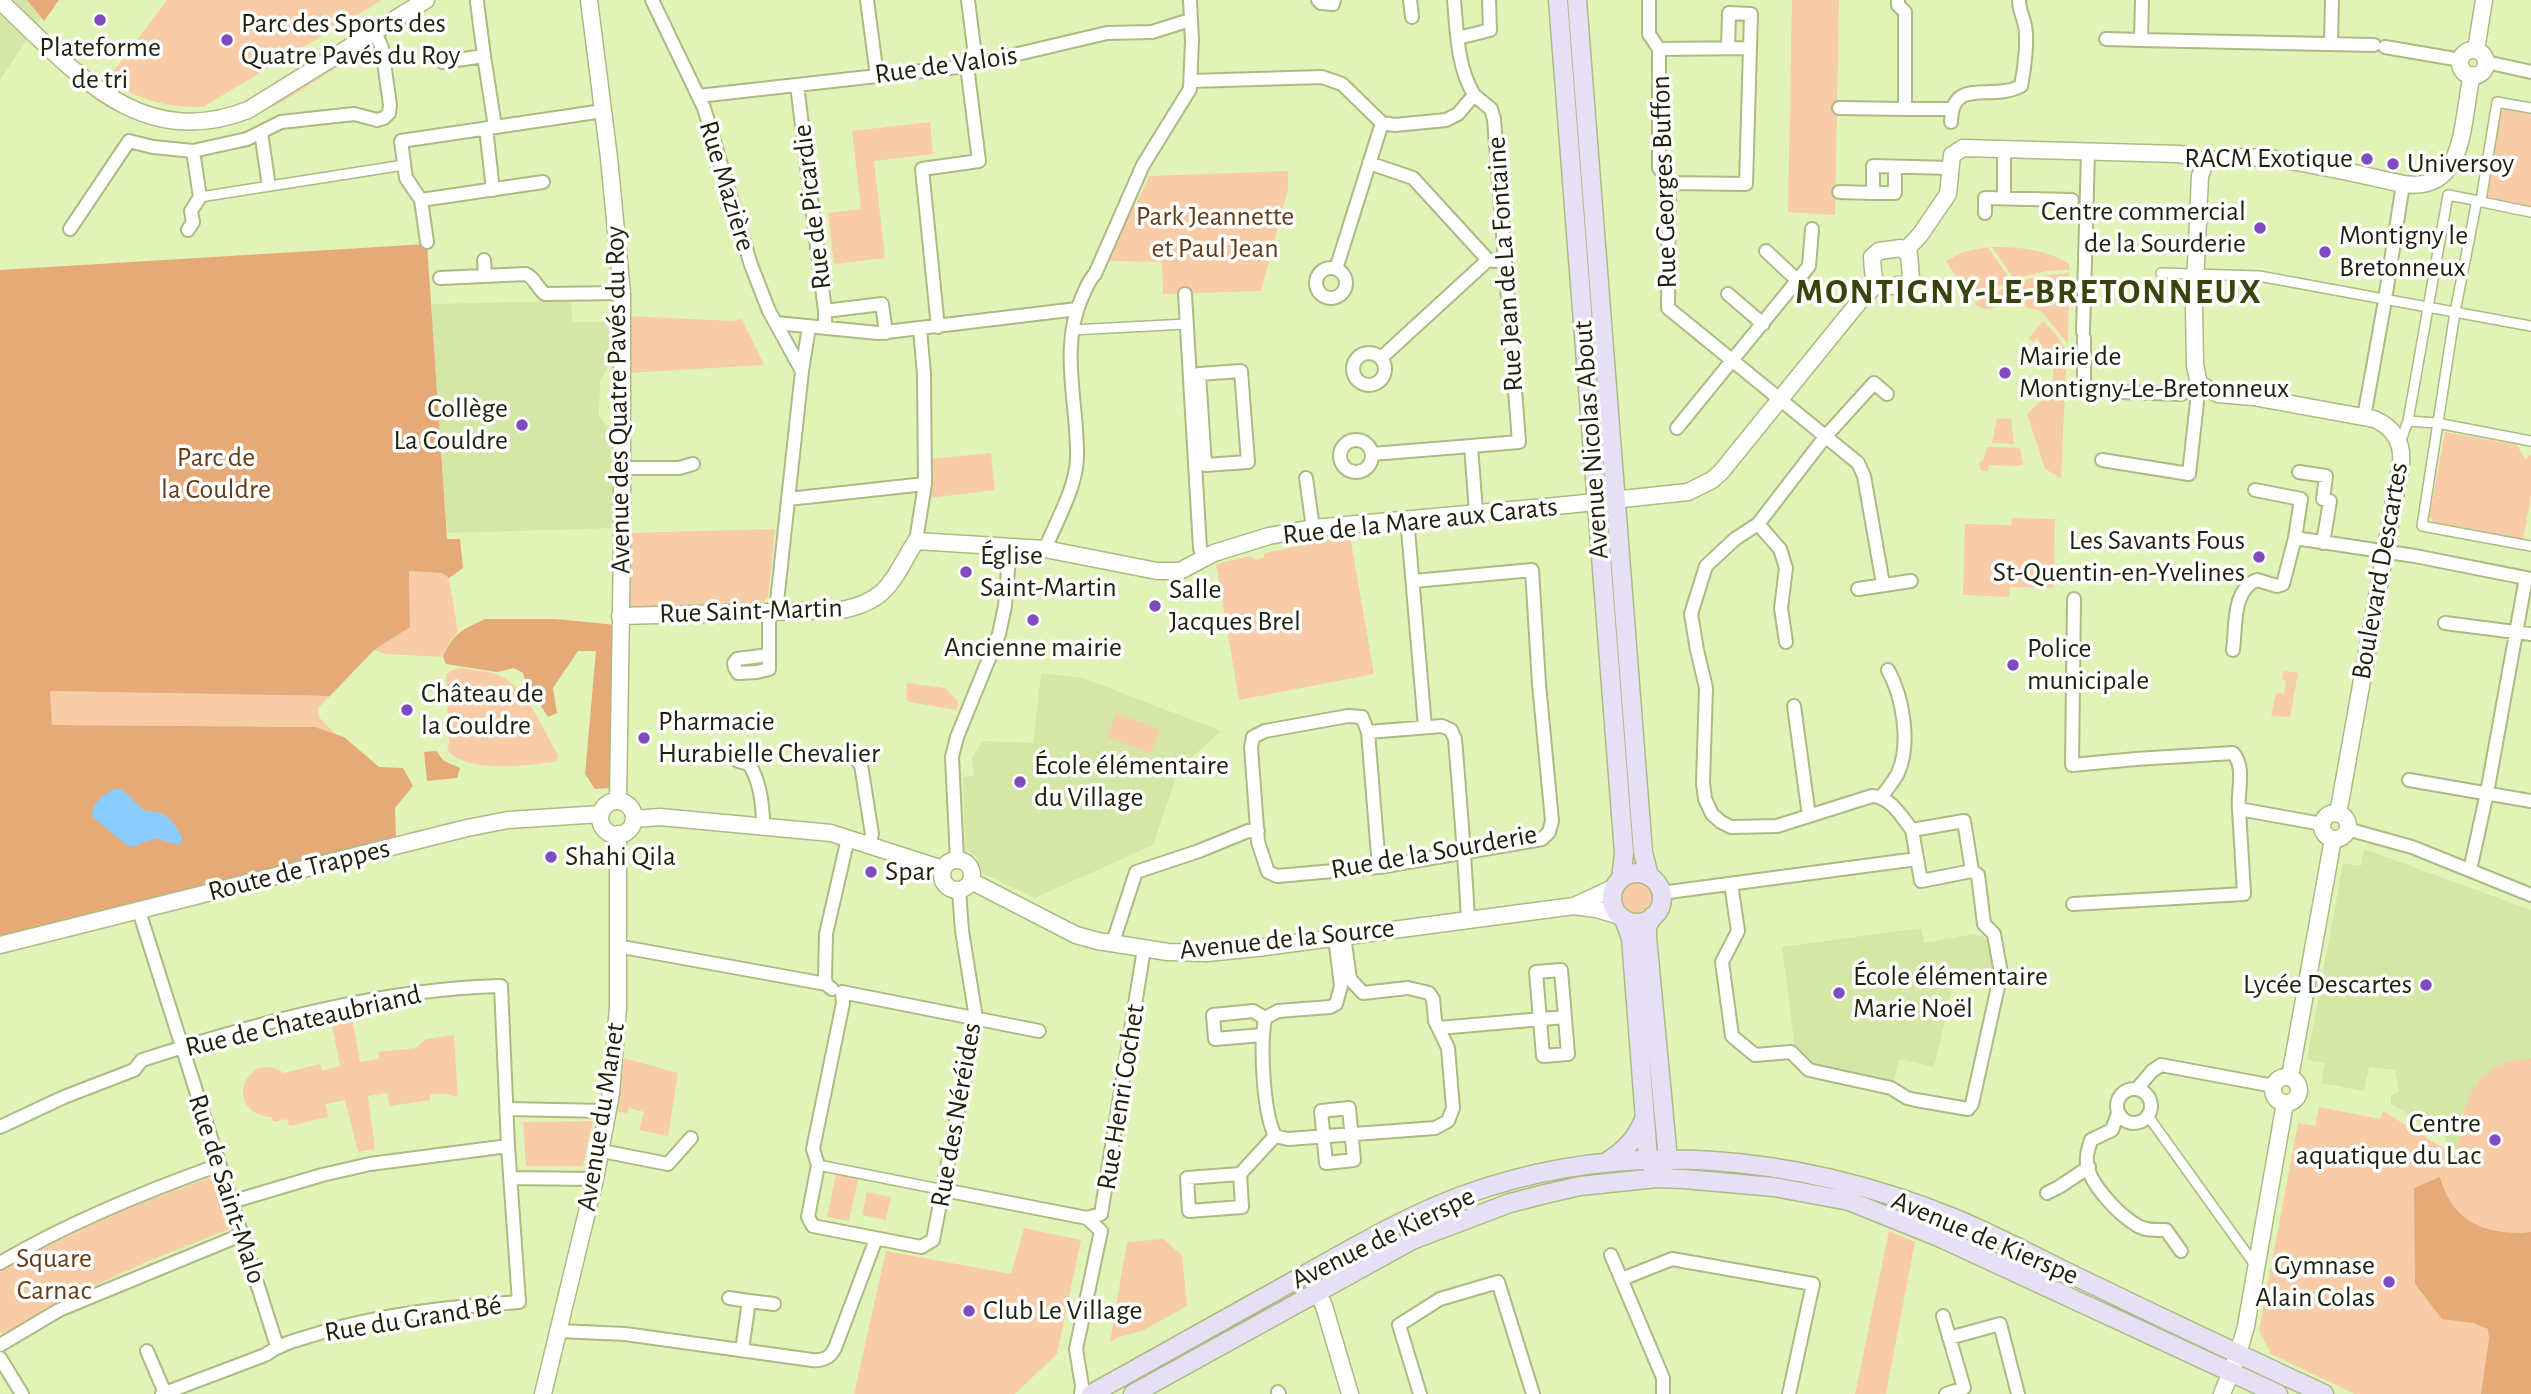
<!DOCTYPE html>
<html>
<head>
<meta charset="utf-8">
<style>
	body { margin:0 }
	canvas { display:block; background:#e2f3b8 }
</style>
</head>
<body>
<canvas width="2531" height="1394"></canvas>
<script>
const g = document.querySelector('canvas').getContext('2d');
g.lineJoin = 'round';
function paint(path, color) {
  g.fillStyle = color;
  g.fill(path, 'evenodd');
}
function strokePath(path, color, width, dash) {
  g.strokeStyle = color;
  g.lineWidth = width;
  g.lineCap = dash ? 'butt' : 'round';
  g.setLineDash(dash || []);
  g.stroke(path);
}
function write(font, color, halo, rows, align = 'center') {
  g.font = font + ' "Alegreya Sans",sans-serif';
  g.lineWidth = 7;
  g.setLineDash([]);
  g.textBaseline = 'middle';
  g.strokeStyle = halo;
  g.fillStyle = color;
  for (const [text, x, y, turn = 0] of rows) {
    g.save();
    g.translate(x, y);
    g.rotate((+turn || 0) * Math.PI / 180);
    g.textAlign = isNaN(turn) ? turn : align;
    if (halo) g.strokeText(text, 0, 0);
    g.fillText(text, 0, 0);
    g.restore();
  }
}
paint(new Path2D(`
	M0,0H53L0,80Z
	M571,301L572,322H611V361L600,381L599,416L612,433L613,528L447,533L431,304Z
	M1041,673L1083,678L1221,731L1179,769L1153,845L1035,898L982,873L976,857L965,849L963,777L974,776L972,758L982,741L1033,743Z
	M2364,849L2531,910V1059H2526L2476,1083L2464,1111L2458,1150L2447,1144L2445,1138L2446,1128L2433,1126L2430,1132L2420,1127L2416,1119L2391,1104V1095L2399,1092L2395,1070L2369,1067L2364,1091L2321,1083L2325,1063L2307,1060L2343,863L2361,866Z
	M1921,928L1924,943L1974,934L1984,937L1991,945L1995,971L1994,979H1990L1988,984L1955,977L1934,1067L1899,1059L1894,1081L1811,1064L1803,1053L1795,1048L1782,947Z`), '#d4e7a6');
paint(new Path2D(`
	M167,0H382L203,107C165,107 140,101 108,79Z
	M1561,0H1572L1606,469H1603Z
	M1792,0H1839L1835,215L1788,212Z
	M364,46L368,47C273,107 206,170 94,99L210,125Z
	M2507,106L2531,110V207L2488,199L2486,194L2501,111Z
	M930,122L933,154L874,161L885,258L834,264L828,213L861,209L852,131Z
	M1288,171V189L1261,291L1163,294L1162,262L1109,261L1128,212L1136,205L1149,176Z
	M1988,247L2011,280L1972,300L1946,261L1963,252Z
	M1992,247C2020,247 2045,249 2069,264V270L2047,271L2014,279Z
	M2069,273L2068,344L2041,311L2027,308L2025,305L2027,294L2017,282L2045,275Z
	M2013,284L2019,291C2005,300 1989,318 1974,303Z
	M628,316L732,321L742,319L764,365L628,373Z
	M2043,321L2056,334L2067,352L2061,478L2045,469L2027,414L2042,400L2044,401C2055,385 2056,369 2049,351L2046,352L2037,338L2033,342L2029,338Z
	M1997,418L2011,419L2014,444L1992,443Z
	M2445,432L2517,445L2525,459L2531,455V495L2523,540L2433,524L2431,518L2427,517L2429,508H2431Z
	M1987,447L2020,448L2023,465L2011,466L1989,465L1988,472L1981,470L1979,463L1984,459Z
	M991,453L995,490L930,498V459Z
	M2012,518L2055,519L2054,588L2010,587L2009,597L1963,595L1965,524L2011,525Z
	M775,529L768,597L762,603L632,607L628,597L629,533Z
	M1350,536L1374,674L1239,700L1216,564L1250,556L1256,560L1264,557V553Z
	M409,571L442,573L449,578L458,632L450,641L443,657L386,654L374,650L410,627Z
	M463,668C475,671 490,671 501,676C528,690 543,730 558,755L557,761C529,766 467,774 447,750L449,744L446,674L453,669Z
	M2284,671L2298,673L2290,717L2271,716L2276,693L2284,694L2286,681L2282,679Z
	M907,683L945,688L958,701L957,710L909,702L906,699Z
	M50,691L330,696L318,708L319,717L335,734L315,727L52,725Z
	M1116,713L1160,729L1151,753L1107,737Z
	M1619 896a17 17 0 1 1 34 0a17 17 0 1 1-34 0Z
	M352,1017L360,1062L379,1059L378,1052L416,1048L426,1039L454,1035L458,1097L446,1094H430V1100L390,1106L387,1093L368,1096L375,1149L358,1152L345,1100L326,1104L328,1117L289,1126L287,1119L274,1122L271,1117C221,1112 247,1047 284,1073L320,1064L322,1071L340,1066L331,1021Z
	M624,1058L678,1073L668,1136L639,1130L644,1112L629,1108L628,1113L617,1112Z
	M2531,1059V1232L2510,1233L2511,1394H2355L2271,1354L2259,1330L2298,1123L2315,1126L2319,1107L2380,1119L2383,1111L2456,1156C2460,1142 2460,1127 2464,1112C2471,1079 2497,1058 2531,1059Z
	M593,1121L583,1166H526L523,1122Z
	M836,1174L858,1179L849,1221L827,1217Z
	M211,1177L230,1229L148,1261L83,1291L4,1336L0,1331V1272L42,1249L125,1209Z
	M867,1192L891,1197L886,1220L862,1215Z
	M1024,1228L1081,1240L1057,1354L1015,1394H854L886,1251L1011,1274Z
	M1889,1231L1915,1242L1886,1394H1855Z
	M1163,1239L1182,1255L1187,1306L1142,1331L1119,1337L1110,1342L1127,1242Z`), '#f9cca8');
paint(new Path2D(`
	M27,0H59L44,21Z
	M427,244L447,539H460L463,568L449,578L442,573L409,571L410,627L374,650L330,696L50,691L52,725L315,727L344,737L379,767L403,768L413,786L395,808L396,837L0,937V270Z
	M485,619H556L616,625L609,788L595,789L585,774L596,651H578L553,688L557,713L548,717L526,683L523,673L514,668L497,672L446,664L443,657C453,633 462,630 485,619Z
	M436,751L444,761L460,768L457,778L427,781L424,752Z
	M2440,1177C2452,1223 2487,1236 2531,1232V1394H2481L2489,1339L2488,1329L2473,1323L2442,1319L2415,1284L2414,1188Z`), '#e5aa77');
paint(new Path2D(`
	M116,788C129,791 131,801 142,808C149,813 156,811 163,814C172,818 181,833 183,841L178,845L158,839L150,840L133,847L125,844L92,816C92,802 105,794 116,788Z`), '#89ccfd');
const pedestrian = new Path2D(`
	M2531,108L2497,102L2481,200L2476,205L2455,312L2422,526L2531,546
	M200,197L404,165
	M2161,273L2259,276L2531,326
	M1072,330L1186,324
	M2408,421L2437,423L2531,441
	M2400,443L2408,421L2448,195C2477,200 2502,207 2531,212
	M2148,1116L2255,1265
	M818,1165L944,1190`);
const minor = new Path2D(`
	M652,0L704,108L751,265L769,311L802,371L776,611
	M867,0L877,76
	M968,0L976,64
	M1318,0L1321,3L1333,4L1334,0
	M1410,0L1412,17
	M1649,0V34L1659,49V168L1669,183L1668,308L1858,463L1864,476L1883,584
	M1898,0V5L1905,12V109H1951
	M2142,0L2141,40L2374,45
	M477,2L484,56
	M1458,38L1490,30L1489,0
	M2106,39L2141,40
	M2331,43L2332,0
	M2385,47L2461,60
	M1659,49L1750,48
	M443,62L484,56L495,127
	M2486,62L2531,72
	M1191,81L1322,77L1342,84L1382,123L1395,125L1446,120L1458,114L1474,95C1457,66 1457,33 1454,0
	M797,85L825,311V328
	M1474,95L1491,109L1494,119L1519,442L1471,446L1476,512
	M698,96L967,66L1107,33L1152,32L1190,20
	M1839,108L1905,109
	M1951,122C1952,76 1990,102 2021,86C2024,71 2029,37 2024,22C2022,14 2019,9 2019,0
	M486,128L493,190
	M261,132L268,180
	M1369,163L1413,178L1488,260L1504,262
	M1895,167V193H1873V166L1951,168
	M1669,183L1746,184L1751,14L1729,13L1728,48
	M1839,192L1873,193
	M2004,198V148
	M421,200L543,182
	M1985,213V198L2072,200
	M70,229L129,141L153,147L193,151L247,139L281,122L354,114L377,120L384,118L389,113L390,105L382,48L375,32
	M188,230L193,222L191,211L200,197L193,151
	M427,242L421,200L406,178L401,141L603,111
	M1766,251L1797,280
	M484,260L485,276
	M1316 283a15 15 0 1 1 30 0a15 15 0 1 1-30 0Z
	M1336,269L1382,123
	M440,278L526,274C535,278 537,288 545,294L622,293
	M2386,293L2403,184
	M1185,294L1200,548L1204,558
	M1728,294L1763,324
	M825,311L882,304L886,333
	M776,323L878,333L1077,309
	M938,327L922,169L979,161L967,66
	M2083,332L2088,152
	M2084,338V381L2089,391L2181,394L2199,384
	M1353 369a16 16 0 1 1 32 0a16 16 0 1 1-32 0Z
	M1381,358L1488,260
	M802,371L809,327
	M1241,371L1248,462L1205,465L1199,374Z
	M1887,394L1874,383L1825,437L1758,524L1735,539L1706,566L1691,614L1697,650L1706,688L1703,783L1705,799L1712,814L1721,822L1731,827L1777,826L1872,796C1891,797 1901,816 1912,830
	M2364,417L2384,306
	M1677,428L1809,266L1812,229
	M1340 456a16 16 0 1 1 32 0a16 16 0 1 1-32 0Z
	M1372,454L1471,446
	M2102,460L2189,474L2199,384
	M621,468H679L693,464
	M2299,472L2326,476L2323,499L2330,501L2323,543
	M1306,478L1313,528
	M2255,490L2301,499L2295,538
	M788,499L925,484
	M1407,518L1425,727
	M1758,524L1780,549L1786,568L1781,608L1786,642
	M916,541L925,484L924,374L920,329
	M1045,549C1056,522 1077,486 1077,457C1078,403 1059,349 1082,297C1086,289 1088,281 1095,274L1143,165L1190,89L1192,41L1190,0
	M1414,581L1532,570L1539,684L1552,821L1549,832L1542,839L1379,867L1277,876L1268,872L1258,842L1251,747L1253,737L1265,731L1348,716L1362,717L1368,732L1442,726L1451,730L1455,739C1460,799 1465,859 1468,920
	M1858,589L1911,581
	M2074,599L2072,765L2136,759L2233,753C2246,767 2237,792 2239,809
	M2445,623L2531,634
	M2233,650C2236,628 2232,589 2257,580L2277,586L2283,584L2295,538L2415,556L2531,579
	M769,655L737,659L734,663L735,668L738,673L757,672L769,669V612
	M1794,706L1809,816
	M1368,732L1379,867
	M849,751L861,765L872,834L869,844
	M738,761L749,764C760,781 763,806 763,826
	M2409,780L2531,801
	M1882,796C1887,789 1894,781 1898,773C1911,744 1903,697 1888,670
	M1964,821L1972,871L1921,881L1912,830Z
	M2347,829L2412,847L2531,895
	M957,860L952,757L957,737L999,634L1005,606L1010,546
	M2470,870L2487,793L2526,578
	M1731,884L1738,931L1722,962L1732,1036L1755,1055L1791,1052L1809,1070L1891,1088L1907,1098L1916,1100L1968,1109L1972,1104L2001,973L1994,934L1984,924L1978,875L1972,871
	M959,890L962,931L976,1018L933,1240L921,1247L813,1226L808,1217L818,1165L813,1149L843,1003L842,992L1039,1031
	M1661,893L1917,859
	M2073,904L2244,894L2239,809L2322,824
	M139,911L277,1346
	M1335,938L1341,986L1336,1004L1330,1007L1278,1011L1265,1018C1260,1047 1263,1111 1275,1136L1288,1139L1435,1128L1448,1121L1453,1108L1448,1048L1435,1021L1433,999L1429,993L1408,988L1363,993L1350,979L1344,936
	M1113,942L1136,872L1199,851L1248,831H1258
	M617,946L826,984
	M1561,970L1568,1054L1543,1056L1536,972Z
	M832,989L826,984L825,978L826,934L848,838
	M1439,1028L1565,1017
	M1262,1035L1215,1039L1213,1015L1253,1011L1265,1018
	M2117 1106a17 17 0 1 1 34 0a17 17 0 1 1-34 0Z
	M2137,1089L2152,1071L2161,1065L2274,1086
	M1349,1108L1354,1160L1326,1163L1321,1111Z
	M506,1109L608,1111
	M2118,1113L2112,1130L2091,1140C2090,1145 2087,1151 2087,1157C2084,1180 2119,1215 2138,1226C2147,1231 2156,1230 2166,1230L2181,1251
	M0,1127L64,1097L134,1070L142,1060C258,1023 379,989 501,986L508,1146L519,1302C449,1307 377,1314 310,1336C293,1341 279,1345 265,1355L162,1394
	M602,1151L668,1164L691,1138
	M1240,1174L1242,1207L1189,1211L1187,1178L1240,1174L1275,1136
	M510,1178L595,1179
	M944,1190L1087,1218L1101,1214L1144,949
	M2047,1193L2059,1187L2089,1167
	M231,1202L322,1175L370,1164L508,1146
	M1611,1255L1663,1378V1394
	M0,1263C70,1222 143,1192 219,1165
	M1622,1279L1672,1259L1813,1284L1789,1394
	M729,1298L749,1301
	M1943,1316L1964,1388L1946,1394
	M559,1331L625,1334L812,1360C823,1361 830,1358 835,1348L876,1239
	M1949,1338L2000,1324L2018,1394
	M0,1345L59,1310L241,1235
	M742,1350L749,1301L774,1304
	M147,1351L165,1393
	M0,1358L22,1394
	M1278,1392L1279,1394
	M1081,1394L1082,1386L1076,1349L1101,1231L1087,1218
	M1420,1394L1399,1325L1440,1299L1498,1282L1533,1394`);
const tertiary = new Path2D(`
	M589,0L609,158L622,293V546L618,801
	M0,1C72,68 138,153 248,110L426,0
	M2476,50L2484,0
	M2460 63a13 13 0 1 1 26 0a13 13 0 1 1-26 0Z
	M1901,248L1909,254L1911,278L1907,284C1875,288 1874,291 1872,257L1879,251Z
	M1906,250L1920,235L1948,194L1952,155L1963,148L2178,154L2191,156L2205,163
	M620,616L842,610C890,600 892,579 916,541L1045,549L1157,571H1180L1214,553L1269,536L1313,528L1566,505L1688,492L1712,480L1721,472L1863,297L1876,285
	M600 818a17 17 0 1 1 34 0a17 17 0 1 1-34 0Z
	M2322 826a13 13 0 1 1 26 0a13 13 0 1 1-26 0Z
	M2338,814L2401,463C2403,442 2393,427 2374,419L2253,397L2218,394L2199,384L2195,365L2194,307L2200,176L2205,163C2243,144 2360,175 2403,184C2468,193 2461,119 2472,75
	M634,819L660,817L831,833L943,869
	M942 875a15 15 0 1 1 30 0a15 15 0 1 1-30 0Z
	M971,881L1076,935L1098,941L1168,952L1207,953L1257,948L1574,906L1596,909L1620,916
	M1574,906L1615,887
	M0,945L467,828L508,820L601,814
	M2290,1077L2333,839
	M2273 1090a13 13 0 1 1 26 0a13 13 0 1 1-26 0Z
	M1309,1273L1324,1306L1350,1394
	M543,1394L595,1179L611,1093L618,1007V834
	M2222,1394L2238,1354L2246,1326L2285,1103`);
const secondary = new Path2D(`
	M1558,0L1624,853L1621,879
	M1577,0L1643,852L1649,876
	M1612 898a25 25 0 1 1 50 0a25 25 0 1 1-50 0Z
	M1653,916L1647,926V937L1668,1159L1664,1166
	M1624,919L1631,938L1648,1158L1653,1168
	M1608,1161C1627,1149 1635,1139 1644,1120
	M1091,1394C1163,1354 1235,1313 1308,1273C1358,1245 1409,1215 1464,1195C1625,1136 1797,1155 1954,1218C2004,1239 2051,1265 2100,1288C2174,1324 2249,1359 2324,1394
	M1133,1394L1412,1240L1510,1203L1545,1194L1580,1186L1657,1178L1684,1179L1774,1187L1849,1201L1941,1238L2278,1394`);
strokePath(pedestrian, '#abbb83', 12);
strokePath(minor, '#abbb83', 16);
strokePath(tertiary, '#abbb83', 19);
strokePath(secondary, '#abbb83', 21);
strokePath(pedestrian, '#fff', 9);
strokePath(minor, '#fff', 12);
strokePath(tertiary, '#fff', 16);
strokePath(secondary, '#e7dff5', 18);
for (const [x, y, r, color] of [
	[100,20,7,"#804ac1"],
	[227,40,7,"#804ac1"],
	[2367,159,7,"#804ac1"],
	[2393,164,7,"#804ac1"],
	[2260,228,7,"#804ac1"],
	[2325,252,7,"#804ac1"],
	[2005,373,7,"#804ac1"],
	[522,425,7,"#804ac1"],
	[2259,557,7,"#804ac1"],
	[966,572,7,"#804ac1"],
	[1155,606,7,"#804ac1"],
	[1033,620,7,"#804ac1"],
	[2013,665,7,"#804ac1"],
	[407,710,7,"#804ac1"],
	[644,738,7,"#804ac1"],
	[1020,782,7,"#804ac1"],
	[551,857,7,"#804ac1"],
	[871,872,7,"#804ac1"],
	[2426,985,7,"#804ac1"],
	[1839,993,7,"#804ac1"],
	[2495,1140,7,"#804ac1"],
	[2389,1282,7,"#804ac1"],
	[969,1311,7,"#804ac1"]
]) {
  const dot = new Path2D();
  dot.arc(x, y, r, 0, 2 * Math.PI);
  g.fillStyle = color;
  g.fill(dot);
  strokePath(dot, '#fff', 2.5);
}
write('28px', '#1d220c', '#fff', [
	["Parc des Sports des",241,24],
	["Quatre Pavés du Roy",241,56],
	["Plateforme",100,48,"center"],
	["de tri",100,80,"center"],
	["RACM Exotique",2353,159,"right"],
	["Universoy",2407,164],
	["Centre commercial",2246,212,"right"],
	["de la Sourderie",2246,244,"right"],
	["Montigny le",2339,236],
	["Bretonneux",2339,268],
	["Mairie de",2019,357],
	["Montigny-Le-Bretonneux",2019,389],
	["Collège",508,409,"right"],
	["La Couldre",508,441,"right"],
	["Les Savants Fous",2245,541,"right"],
	["St-Quentin-en-Yvelines",2245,573,"right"],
	["Église",980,556],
	["Saint-Martin",980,588],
	["Salle",1169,590],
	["Jacques Brel",1169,622],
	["Ancienne mairie",1033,648,"center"],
	["Police",2027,649],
	["municipale",2027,681],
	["Château de",421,694],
	["la Couldre",421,726],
	["Pharmacie",658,722],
	["Hurabielle Chevalier",658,754],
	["École élémentaire",1034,766],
	["du Village",1034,798],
	["Shahi Qila",565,857],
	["Spar",885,872],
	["École élémentaire",1853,977],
	["Marie Noël",1853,1009],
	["Lycée Descartes",2412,985,"right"],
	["Centre",2481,1124,"right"],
	["aquatique du Lac",2481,1156,"right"],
	["Gymnase",2375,1266,"right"],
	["Alain Colas",2375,1298,"right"],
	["Club Le Village",983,1311]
], 'left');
write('28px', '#1d220c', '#fff', [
	["Rue de Valois",946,65,-8],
	["Rue Georges Buffon",1664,182,-92],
	["Rue Mazière",727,186,73],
	["Rue de Picardie",812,207,-97],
	["Rue Jean de La Fontaine",1505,264,-94],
	["Avenue des Quatre Pavés du Roy",618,400,-91],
	["Avenue Nicolas About",1591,440,-94],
	["Rue de la Mare aux Carats",1420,521,-6],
	["Boulevard Descartes",2380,571,-80],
	["Rue Saint-Martin",751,611,-2],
	["Rue de la Sourderie",1434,852,-10],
	["Route de Trappes",299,870,-14],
	["Avenue de la Source",1287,939,-6],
	["Rue de Chateaubriand",303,1021,-13],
	["Rue Henri Cochet",1121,1097,-81],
	["Rue des Néréides",956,1115,-80],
	["Avenue du Manet",601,1117,-81],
	["Rue de Saint-Malo",227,1189,72],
	["Avenue de Kierspe",1383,1238,-26],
	["Avenue de Kierspe",1985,1238,23],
	["Rue du Grand Bé",413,1319,-9]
]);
write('28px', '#643c16', '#fff', [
	["Park Jeannette",1215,217],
	["et Paul Jean",1215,249],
	["Parc de",216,458],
	["la Couldre",216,490],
	["Square",54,1259],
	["Carnac",54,1291]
]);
g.letterSpacing = '2px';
write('bold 35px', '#38440b', '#fff', [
	["MONTIGNY-LE-BRETONNEUX",2029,292]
]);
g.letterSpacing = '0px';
</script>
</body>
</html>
